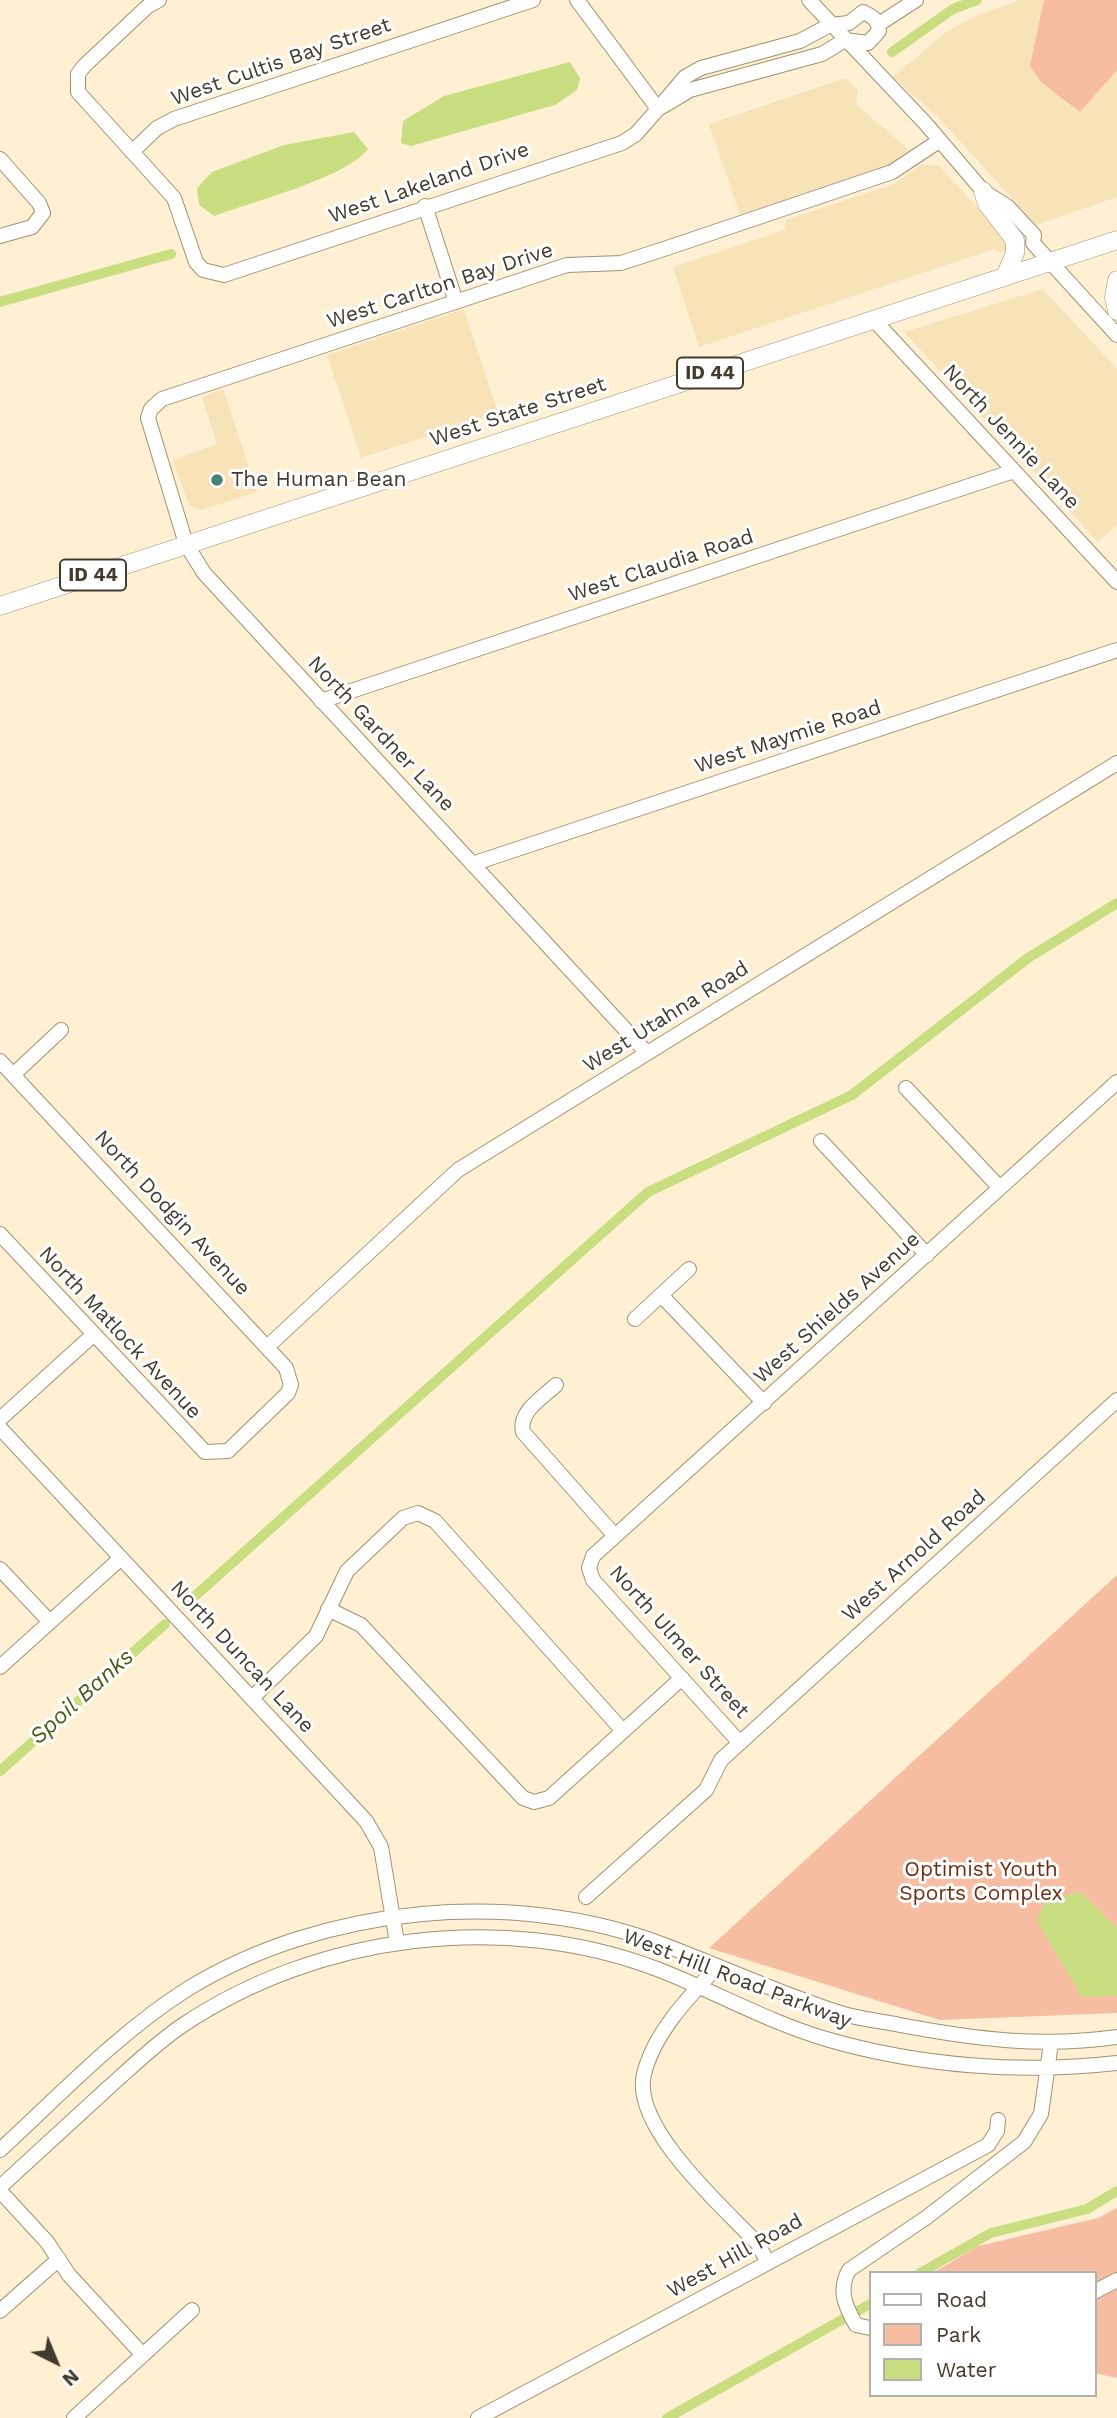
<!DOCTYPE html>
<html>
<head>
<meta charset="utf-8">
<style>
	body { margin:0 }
	#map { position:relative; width:1117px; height:2418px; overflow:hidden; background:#fff0d4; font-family:"Work Sans",sans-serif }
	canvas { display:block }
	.legend { position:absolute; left:869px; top:2271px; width:228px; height:126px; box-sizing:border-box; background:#fff; border:2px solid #b3b1ab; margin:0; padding:9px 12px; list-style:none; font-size:21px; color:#423b2d }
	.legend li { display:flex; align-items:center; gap:14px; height:35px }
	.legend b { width:35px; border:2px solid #b3b1ab }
	.north { position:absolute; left:21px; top:2327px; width:70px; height:70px; -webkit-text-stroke:5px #fff; paint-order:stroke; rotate:137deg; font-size:19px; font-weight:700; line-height:28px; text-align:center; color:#423b2d }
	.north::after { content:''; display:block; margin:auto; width:24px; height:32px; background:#423b2d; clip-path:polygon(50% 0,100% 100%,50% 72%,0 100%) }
</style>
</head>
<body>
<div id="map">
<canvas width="1117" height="2418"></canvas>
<ul class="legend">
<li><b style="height:9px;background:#fff"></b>Road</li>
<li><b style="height:19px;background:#f7bda2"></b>Park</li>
<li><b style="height:19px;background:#c8de80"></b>Water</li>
</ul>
<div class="north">N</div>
</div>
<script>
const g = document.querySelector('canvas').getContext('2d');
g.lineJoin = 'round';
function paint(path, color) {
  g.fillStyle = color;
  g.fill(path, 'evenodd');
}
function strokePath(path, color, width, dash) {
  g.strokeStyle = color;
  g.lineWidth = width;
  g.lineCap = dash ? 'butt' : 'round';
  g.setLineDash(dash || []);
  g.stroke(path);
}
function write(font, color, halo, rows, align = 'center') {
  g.font = font + ' "Work Sans",sans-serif';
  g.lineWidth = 6;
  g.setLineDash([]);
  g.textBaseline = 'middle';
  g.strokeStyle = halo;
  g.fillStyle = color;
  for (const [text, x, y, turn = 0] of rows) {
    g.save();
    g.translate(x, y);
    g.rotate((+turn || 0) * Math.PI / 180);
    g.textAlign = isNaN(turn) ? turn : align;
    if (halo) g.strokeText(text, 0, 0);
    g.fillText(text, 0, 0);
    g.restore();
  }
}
paint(new Path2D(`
	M1020,0H1117V197L1036,225L938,117L893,77L945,33L975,16Z
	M846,78L858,91L856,104L909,150L890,165L740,215L709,124Z
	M922,164L939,166L1006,238L1008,248L1001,253L994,249L699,347L673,267L784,230L786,220L894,184Z
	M1043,289L1117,369V525L1098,542L904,332Z
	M464,309L498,413L361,458L327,355Z
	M223,389L257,492L201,510L189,505L173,460L217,444L202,397Z`), '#f8e2b8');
paint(new Path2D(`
	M1044,0H1117V70L1080,112L1042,83L1030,66Z
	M1117,1575V2013L940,2020L709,1948Z
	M1117,2208V2378L1094,2373V2273H933L978,2246L1098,2218Z`), '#f7bda2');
paint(new Path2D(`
	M570,62L580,78L577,90L555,105L411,146L401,143L403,121L444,96Z
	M354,132L368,149C346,178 251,202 214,216L199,205L197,188L212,172L284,145Z
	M1081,1892L1117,1928V1996L1082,1997L1037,1921L1046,1899Z`), '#c8de80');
strokePath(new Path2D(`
	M892,52L953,9L977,0
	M0,302L171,254
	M186,1604L648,1192L852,1095L1028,958L1117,903
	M0,1771L165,1624
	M920,2273L991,2233L1087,2209L1117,2191
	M667,2418L870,2304`), '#c8de80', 10);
const minor = new Path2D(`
	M159,0L148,6L84,66L78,74V92L174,198L196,262L203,270L224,275L622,143L636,134L658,109L577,0
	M809,0L926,124L983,191L1008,207L1034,235L1033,243L1117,335
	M863,12C873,17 878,19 879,31L868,43L845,40L822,54L690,90L658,109L685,77L701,68L800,41L830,25L849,23Z
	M879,24L916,0
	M132,152L157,128L174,119L533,0
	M0,159L39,203L43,213L32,227L0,236
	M425,206L456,302
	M874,320L1117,582
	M321,701L1014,471
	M472,864L1117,650
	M647,1053L204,573L186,544L148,418L151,409L162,399L567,265L621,263L673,246L892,172L939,141
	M0,1061L286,1368L291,1385L288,1393L228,1451L205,1452L0,1234
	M14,1074L61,1030
	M906,1088L1000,1188
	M821,1141L927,1255
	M661,1295L764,1403
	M635,1319L689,1269
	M267,1347L458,1170L1117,763
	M556,1385C543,1397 518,1412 523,1432L615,1536
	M0,1419L93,1335
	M0,1428L366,1821L381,1847L397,1943
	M0,1569L50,1622
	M328,1609L361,1625L523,1798L534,1802L549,1798L682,1678
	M0,1667L121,1558
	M252,1698L316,1636L347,1571L403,1518L418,1513L435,1521L623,1731
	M740,1743L593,1580L589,1568L593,1556L1117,1082
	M586,1897L706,1790L721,1760L1117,1400
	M716,1968C688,1998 654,2033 644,2074C631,2127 724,2208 758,2244L767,2261
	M0,2150C60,2095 119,2032 189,1988C326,1905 516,1888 664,1945C723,1967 780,1994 840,2013C859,2019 880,2021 900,2025C975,2039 1041,2048 1117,2037
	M0,2187C36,2154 72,2121 108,2088C133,2066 156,2043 183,2025C319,1934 504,1911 657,1969C714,1991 768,2022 826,2039C919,2066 1021,2074 1117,2063
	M0,2191L47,2242L69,2275L143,2355
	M1094,2292L1117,2280
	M0,2311L59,2259
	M870,2328L856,2325C845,2306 838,2290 849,2270L927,2217L1024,2142L1041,2114L1051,2043
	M74,2418L192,2310
	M478,2418L988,2145L997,2131L998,2120`);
const major = new Path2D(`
	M983,191L987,204L1015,240V253L1005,277
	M1117,280L1114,297L1117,311
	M0,606L1117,240`);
strokePath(minor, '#a19070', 16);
strokePath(major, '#a19070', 19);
strokePath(minor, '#fff', 14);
strokePath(major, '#fff', 18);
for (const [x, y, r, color] of [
	[217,480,7,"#438474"]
]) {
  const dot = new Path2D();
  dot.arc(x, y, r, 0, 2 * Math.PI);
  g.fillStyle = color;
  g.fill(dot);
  strokePath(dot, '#fff', 2.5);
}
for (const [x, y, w] of [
	[710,373,66],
	[93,575,66]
]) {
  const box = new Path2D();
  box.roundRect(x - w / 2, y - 15.5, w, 31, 5);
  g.fillStyle = '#fff';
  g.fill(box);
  strokePath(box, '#423b2d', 2);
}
write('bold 19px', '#423b2d', null, [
	["ID 44",710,373],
	["ID 44",93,575]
]);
write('21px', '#423b2d', '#fff', [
	["West Cultis Bay Street",281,62,-19],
	["West Lakeland Drive",429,183,-19],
	["West Carlton Bay Drive",440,286,-18],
	["West State Street",518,412,-18],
	["North Jennie Lane",1011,437,47],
	["West Claudia Road",661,566,-18],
	["North Gardner Lane",381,734,47],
	["West Maymie Road",788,737,-18],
	["West Utahna Road",666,1017,-32],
	["North Dodgin Avenue",172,1213,47],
	["West Shields Avenue",837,1308,-42],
	["North Matlock Avenue",120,1333,47],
	["West Arnold Road",914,1556,-42],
	["North Ulmer Street",679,1642,48],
	["North Duncan Lane",242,1657,47],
	["West Hill Road Parkway",737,1979,21],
	["West Hill Road",735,2256,-29]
]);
write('21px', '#423b2d', '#fff', [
	["The Human Bean",231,480]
], 'left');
write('21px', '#693012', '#fff', [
	["Optimist Youth",981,1870],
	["Sports Complex",981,1894]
]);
write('italic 23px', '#4d5b17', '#fff', [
	["Spoil Banks",82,1697,-42]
]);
</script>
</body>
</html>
